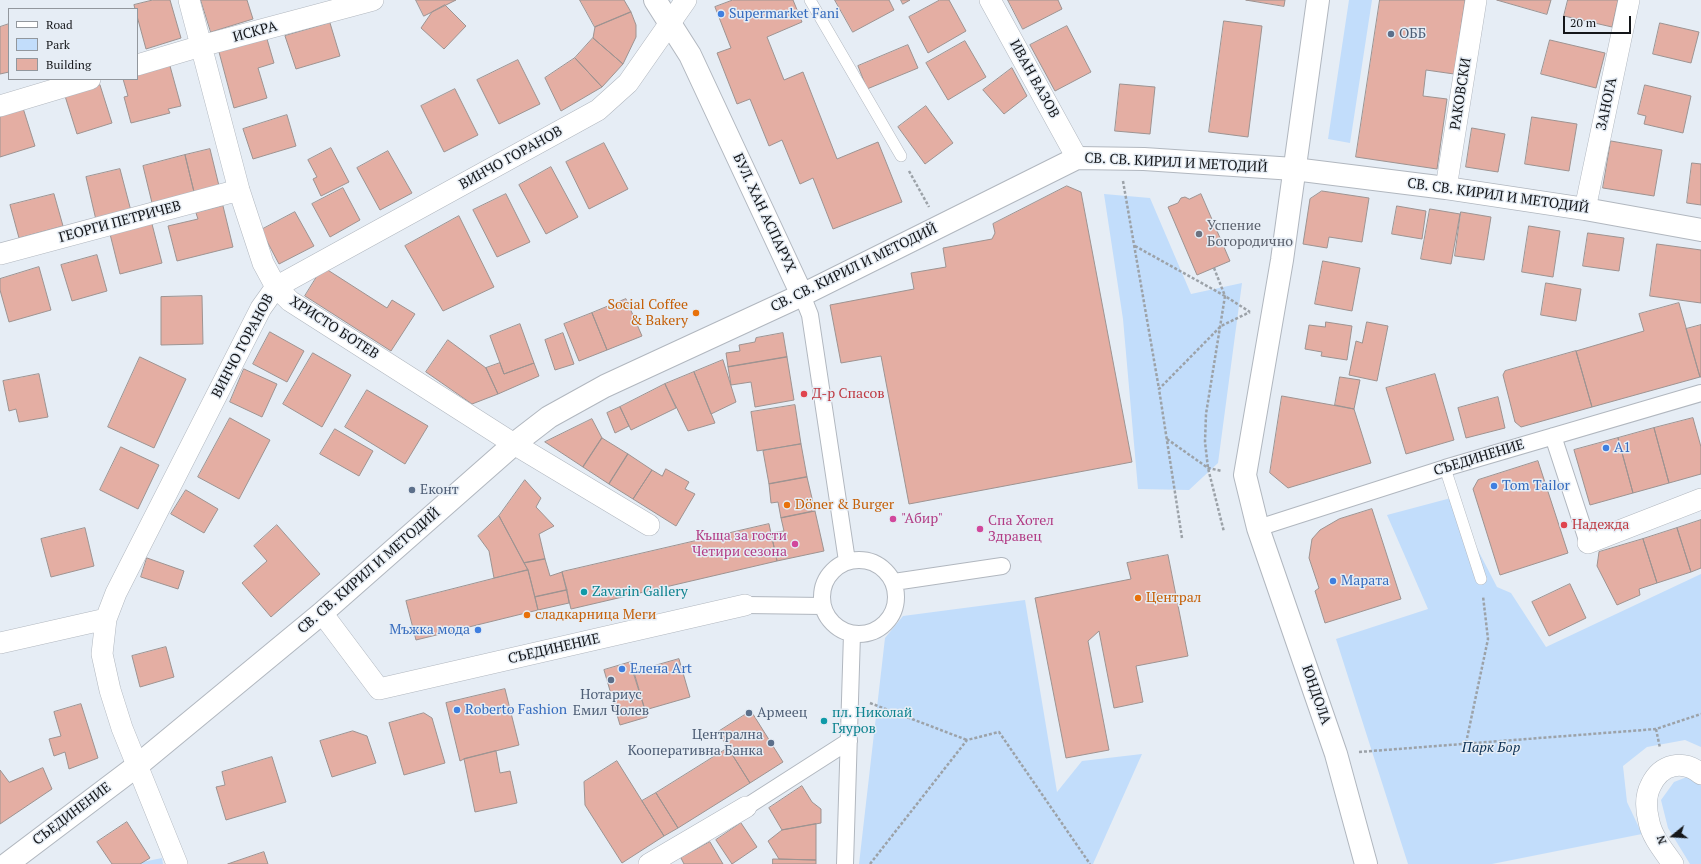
<!DOCTYPE html>
<html>
<head>
<meta charset="utf-8">
<style>
	body { margin:0 }
	#map { position:relative; width:1701px; height:864px; overflow:hidden; background:#e6edf5; font-family:"PT Serif",serif }
	canvas { display:block }
	.legend { position:absolute; left:8px; top:8px; width:130px; height:72px; box-sizing:border-box; background:#e6edf5; border:1px solid #92979d; margin:0; padding:5px 7px; list-style:none; font-size:12px; color:#141619 }
	.legend li { display:flex; align-items:center; gap:8px; height:20px }
	.legend b { width:20px; border:1px solid #92979d }
	.north { position:absolute; left:1653px; top:816px; width:40px; height:40px; -webkit-text-stroke:3px #e6edf5; paint-order:stroke; rotate:252deg; font-size:11px; font-weight:700; line-height:16px; text-align:center; color:#141619 }
	.north::after { content:''; display:block; margin:auto; width:14px; height:18px; background:#141619; clip-path:polygon(50% 0,100% 100%,50% 72%,0 100%) }
	.scale { position:absolute; left:1563px; top:16px; width:68px; height:18px; box-sizing:border-box; border:2px solid #141619; border-top:0; padding-left:5px; font-size:12px; line-height:14px; white-space:nowrap; color:#141619; -webkit-text-stroke:3px #e6edf5; paint-order:stroke }
</style>
</head>
<body>
<div id="map">
<canvas width="1701" height="864"></canvas>
<ul class="legend">
<li><b style="height:5px;background:#fff"></b>Road</li>
<li><b style="height:11px;background:#c2ddfb"></b>Park</li>
<li><b style="height:11px;background:#e4aea3"></b>Building</li>
</ul>
<div class="north">N</div>
<div class="scale">20 m</div>
</div>
<script>
const g = document.querySelector('canvas').getContext('2d');
g.lineJoin = 'round';
function paint(path, color) {
  g.fillStyle = color;
  g.fill(path, 'evenodd');
}
function strokePath(path, color, width, dash) {
  g.strokeStyle = color;
  g.lineWidth = width;
  g.lineCap = dash ? 'butt' : 'round';
  g.setLineDash(dash || []);
  g.stroke(path);
}
function write(font, color, halo, rows, align = 'center') {
  g.font = font + ' "PT Serif",serif';
  g.lineWidth = 3;
  g.setLineDash([]);
  g.textBaseline = 'middle';
  g.strokeStyle = halo;
  g.fillStyle = color;
  for (const [text, x, y, turn = 0] of rows) {
    g.save();
    g.translate(x, y);
    g.rotate((+turn || 0) * Math.PI / 180);
    g.textAlign = isNaN(turn) ? turn : align;
    if (halo) g.strokeText(text, 0, 0);
    g.fillText(text, 0, 0);
    g.restore();
  }
}
paint(new Path2D(`
	M1349,0H1372L1350,143L1328,139Z
	M1104,194L1150,198L1191,294L1242,283L1218,463L1189,490L1138,489L1123,319Z
	M1451,498L1497,587L1511,593L1546,647L1701,574V747L1685,740L1647,747L1623,766L1627,802L1642,834L1492,864H1408L1336,639L1428,609L1387,515Z
	M1025,600L1057,792L1082,761L1142,754L1093,864H859L885,638L903,616Z
	M1692,775L1701,781V864H1690L1668,828L1661,800L1674,782Z
	M162,858L163,864H133Z`), '#c2ddfb');
const building = new Path2D(`
	M153,0H170L181,38L146,49L137,16V9H135L134,5Z
	M201,0H247L253,19L211,32Z
	M416,0H456L424,16Z
	M580,0H624L631,12L595,27Z
	M733,0H793L802,22L767,37L784,80L803,72L837,159L878,142L902,202L833,229L813,178L800,184L782,140L769,146L750,99L737,104L717,53L731,48L715,7Z
	M835,0H889L894,10L853,32Z
	M901,0H910L903,4Z
	M940,0H949L966,31L928,53L909,17Z
	M1008,0H1058L1062,9L1023,29Z
	M1246,0H1285L1284,6Z
	M1380,0H1465L1454,74L1426,70L1423,96L1447,99L1437,169L1356,157Z
	M1497,0H1551L1547,14Z
	M1568,0H1618L1612,27L1564,16Z
	M445,5L466,26L444,49L421,28L432,12Z
	M631,12L636,25V37L623,64L593,38L595,27Z
	M1224,21L1262,26L1248,137L1209,132Z
	M330,23L340,56L296,69L285,36Z
	M1660,23L1699,32L1691,63L1653,54Z
	M9,24V72L0,74V27Z
	M1067,26L1091,72L1055,91L1030,45Z
	M593,38L623,64L602,87L575,58Z
	M267,39L274,63L258,68L267,98L234,108L219,52Z
	M1550,40L1605,53L1596,88L1541,74Z
	M965,41L986,77L948,100L926,63Z
	M908,45L918,68L867,89L858,66Z
	M575,58L602,87L561,111L545,78Z
	M518,60L540,104L499,124L477,80Z
	M170,66L181,106L168,109L170,113L131,123L124,97L128,96L123,79H137V75Z
	M1012,68L1027,96L1004,114L983,90Z
	M1120,84L1155,87L1150,134L1115,131Z
	M100,85L112,123L77,134L65,96Z
	M1645,85L1691,96L1683,133L1644,124L1646,116L1638,114Z
	M455,89L478,135L444,152L421,106Z
	M926,106L953,143L925,164L898,127Z
	M23,108L35,146L0,157V115Z
	M287,115L296,146L253,159L243,129Z
	M1532,117L1577,124L1569,171L1525,164Z
	M1472,128L1505,134L1498,172L1466,167Z
	M1611,141L1662,150L1654,196L1603,188Z
	M604,143L628,189L589,209L566,162Z
	M331,148L349,182L321,196L313,179L317,177L308,160Z
	M210,149L220,190L195,196L185,155Z
	M388,151L412,193L380,210L357,168Z
	M185,155L195,196L153,207L143,166Z
	M1692,163L1701,164V205L1687,203Z
	M551,167L578,217L546,234L519,185Z
	M120,169L131,211L96,220L86,177Z
	M1067,186L1081,192L1132,462L909,504L881,356L841,363L830,305L914,289L911,273L946,267L943,248L992,239L995,233L993,224Z
	M343,188L360,220L330,237L312,204Z
	M1322,191L1369,198L1362,242L1329,237L1327,248L1303,244L1310,199Z
	M54,194L63,226L19,238L10,205Z
	M506,194L530,242L497,257L473,210Z
	M1201,194L1230,261L1197,275L1168,207L1178,203L1181,198L1185,197L1189,199Z
	M223,206L233,247L177,261L168,226L198,219L196,213Z
	M1397,206L1426,211L1422,239L1392,234Z
	M1430,209L1460,214L1451,264L1421,259Z
	M295,212L314,246L279,264L261,230Z
	M1461,212L1491,217L1484,260L1455,256Z
	M459,216L494,287L443,311L405,246Z
	M152,224L162,263L120,274L110,234Z
	M1529,226L1560,231L1553,277L1522,272Z
	M1588,233L1624,238L1619,271L1583,266Z
	M1657,244L1701,250V303L1650,296Z
	M97,255L107,291L72,301L61,265Z
	M1323,261L1360,268L1352,311L1315,304Z
	M39,267L51,310L9,322L0,290V279Z
	M323,267L387,308L392,300L415,314L391,351L305,296Z
	M1546,283L1581,289L1576,321L1541,315Z
	M202,296L203,344L161,345V297Z
	M626,299L642,336L607,350L592,313Z
	M1679,303L1700,377L1592,407L1576,351L1644,331L1639,314Z
	M592,313L607,350L579,361L564,324Z
	M1326,322L1352,326L1347,360L1321,356L1322,352L1305,349L1309,325L1325,327Z
	M1367,322L1388,326L1377,381L1349,375L1356,341L1362,343Z
	M520,324L534,363L504,374L490,336Z
	M1701,325V377H1700L1686,329Z
	M270,332L304,351L287,382L253,364Z
	M563,333L574,364L555,370L545,340Z
	M783,333L787,357L728,367L726,353L740,351L739,345L755,342L756,338Z
	M448,340L486,368L498,394L472,404L426,372Z
	M1576,351L1592,407L1521,427L1515,422L1503,375L1505,371Z
	M313,353L351,375L322,427L283,404Z
	M140,357L186,379L154,448L108,427Z
	M787,357L794,400L755,407L751,382L731,385L728,367Z
	M723,360L736,402L711,414L694,372Z
	M500,363L504,374L534,363L539,376L498,394L486,368Z
	M244,369L277,384L262,417L230,402Z
	M694,372L715,423L688,431L665,384Z
	M39,374L48,417L19,422L16,409L9,411L3,381Z
	M1435,374L1454,440L1406,454L1386,388Z
	M1340,377L1360,380L1354,409L1335,405Z
	M665,384L676,408L631,430L620,407Z
	M367,390L428,426L405,464L345,427Z
	M1282,396L1354,409L1371,463L1288,488L1270,473Z
	M1498,397L1505,428L1466,438L1458,408Z
	M795,405L801,444L757,451L751,412Z
	M620,407L629,426L615,433L607,413Z
	M230,418L270,440L239,499L198,477Z
	M1693,418L1701,447V474L1669,483L1654,428Z
	M592,419L602,438L583,467L545,442Z
	M1654,428L1669,483L1633,493L1618,438Z
	M335,429L373,451L359,476L320,454Z
	M602,438L628,454L609,484L583,467Z
	M1618,438L1633,493L1590,505L1574,450Z
	M801,444L807,477L769,484L763,451Z
	M121,447L159,465L138,509L100,490Z
	M628,454L652,470L633,499L609,484Z
	M1538,461L1568,553L1500,575L1473,489L1478,480Z
	M666,469L689,482L685,489L695,494L676,526L633,499L652,470L662,476Z
	M807,477L815,511L781,518L778,502L771,503L769,484Z
	M525,480L541,498L536,507L554,526L539,534L545,559L524,563L499,516Z
	M186,490L218,509L204,533L171,514Z
	M1372,509L1401,599L1325,623L1315,591L1319,588L1309,558L1312,539L1320,530L1339,519Z
	M815,511L824,551L777,561L771,533L784,531L781,518Z
	M499,516L528,570L494,578L489,551L478,536Z
	M1701,520V568L1691,572L1677,528Z
	M769,524L777,561L571,609L562,572Z
	M277,525L320,574L271,617L242,583L267,561L254,546Z
	M85,528L94,566L51,577L41,539Z
	M1677,528L1691,572L1657,583L1643,539Z
	M1643,539L1657,583L1639,589L1640,595L1617,605L1597,566L1599,552Z
	M1168,555L1188,656L1136,666L1143,702L1114,708L1099,631L1088,641L1109,750L1066,758L1035,598L1131,579L1127,563Z
	M147,558L184,571L178,589L141,577Z
	M545,559L550,576L562,572L567,590L535,597L528,570L524,563Z
	M528,570L538,610L416,640L406,601Z
	M1570,584L1586,618L1549,636L1532,602Z
	M567,590L569,603L538,610L535,597Z
	M166,647L174,677L140,687L132,656Z
	M679,659L690,697L645,710L633,672Z
	M631,662L647,717L620,725L604,670Z
	M505,689L519,745L464,759L460,761L446,703Z
	M81,704L98,758L69,769L65,752L54,756L49,739L61,736L54,712Z
	M751,711L783,762L750,783L718,732Z
	M424,713L432,718L445,763L404,775L389,723Z
	M353,731L367,736L376,763L332,777L320,741Z
	M728,748L750,783L678,828L656,793Z
	M496,751L500,773L510,771L517,803L475,812L464,759Z
	M272,757L286,802L226,820L216,787L225,785L222,772Z
	M617,761L664,836L622,863L585,805L584,782Z
	M43,768L52,789L0,824V770L9,782Z
	M802,786L812,802L821,809V823L782,830L769,808Z
	M656,793L678,828L664,836L642,801Z
	M127,822L150,858L140,864H112L97,842Z
	M741,823L757,847L732,864L716,840Z
	M816,824V860L779,859L768,841L782,830Z
	M710,842L723,864H684L681,858Z
	M264,852L268,864H228Z
	M773,859L816,860V864H773Z`);
paint(building, '#e4aea3');
strokePath(building, '#9d9391', 1);
const service = new Path2D(`
	M810,0L901,156
	M1445,468L1481,579`);
const pedestrian = new Path2D(`
	M802,295L810,315L847,561
	M1553,436L1588,543
	M1258,528L1445,468L1701,393
	M822 597a37 37 0 1 1 74 0a37 37 0 1 1-74 0Z
	M894,582L1002,566
	M745,605L823,606
	M746,807L849,741
	M845,864L852,634`);
const minor = new Path2D(`
	M189,0L239,190L263,263L276,287L290,301L514,444L649,525
	M990,0L1077,158
	M137,65L201,46L373,0
	M0,106L90,79
	M1446,188L1476,0
	M1585,209L1629,0
	M0,254L239,190
	M1588,543L1701,499
	M322,613L379,689L745,605
	M0,643L106,619
	M177,864L122,728L110,690L102,654L106,619L116,593L261,308L276,287L598,110L628,83L686,0
	M649,864L746,807
	M1673,864C1664,851 1652,837 1649,822C1646,810 1645,796 1651,785C1661,764 1683,759 1701,774`);
const tertiary = new Path2D(`
	M655,0L690,55L802,295
	M7,864L138,765L322,613L514,444L549,417L605,386L802,295L1077,158L1144,159L1294,169L1446,188L1585,209L1701,230`);
const secondary = new Path2D(`
	M1318,0L1282,260L1245,475L1258,528L1336,754L1366,864`);
strokePath(service, '#b1b7bf', 12);
strokePath(pedestrian, '#b1b7bf', 18);
strokePath(minor, '#b1b7bf', 22);
strokePath(tertiary, '#b1b7bf', 24);
strokePath(secondary, '#b1b7bf', 24);
strokePath(new Path2D(`
	M909,171L929,207
	M1123,181L1159,389
	M1135,246L1225,296L1250,312
	M1214,268L1225,296L1206,414L1205,442L1208,468L1224,532
	M1167,439L1208,468L1222,471
	M1182,538L1159,389L1221,326L1250,312
	M870,703L967,740
	M1656,729L1660,748
	M1466,743L1488,639L1483,596
	M1359,752L1656,729L1701,714
	M870,864L967,740L999,732L1090,864`), '#9ca2a8', 2.5, [3, 2]);
strokePath(service, '#fff', 11);
strokePath(pedestrian, '#fff', 16);
strokePath(minor, '#fff', 21);
strokePath(tertiary, '#fff', 22);
strokePath(secondary, '#fff', 22);
for (const [x, y, r, color] of [
	[721,14,4,"#3f7fe0"],
	[1391,34,4,"#5c6f8a"],
	[1199,234,4,"#6b7280"],
	[696,313,4,"#e8710a"],
	[804,394,4,"#e0444e"],
	[1606,448,4,"#3f7fe0"],
	[1494,486,4,"#3f7fe0"],
	[412,490,4,"#5c6f8a"],
	[787,505,4,"#e8710a"],
	[893,519,4,"#d1479c"],
	[1564,525,4,"#e0444e"],
	[980,529,4,"#d1479c"],
	[795,544,4,"#d1479c"],
	[1333,581,4,"#3f7fe0"],
	[584,592,4,"#0f9aa8"],
	[1138,598,4,"#e8710a"],
	[527,615,4,"#e8710a"],
	[478,630,4,"#3f7fe0"],
	[622,669,4,"#3f7fe0"],
	[611,680,4,"#5c6f8a"],
	[457,710,4,"#3f7fe0"],
	[749,713,4,"#5c6f8a"],
	[824,721,4,"#0f9aa8"],
	[771,743,4,"#5c6f8a"]
]) {
  const dot = new Path2D();
  dot.arc(x, y, r, 0, 2 * Math.PI);
  g.fillStyle = color;
  g.fill(dot);
  strokePath(dot, '#e6edf5', 1.5);
}
write('14px', '#366cbe', '#e6edf5', [
	["Supermarket Fani",729,14],
	["A1",1614,448],
	["Tom Tailor",1502,486],
	["Марата",1341,581],
	["Мъжка мода",470,630,"right"],
	["Елена Art",630,669],
	["Roberto Fashion",465,710]
], 'left');
write('14px', '#141619', '#e6edf5', [
	["ИСКРА",255,32,-15],
	["ИВАН ВАЗОВ",1034,79,61],
	["РАКОВСКИ",1461,94,-81],
	["ЗАНОГА",1607,104,-78],
	["ВИНЧО ГОРАНОВ",511,158,-29],
	["СВ. СВ. КИРИЛ И МЕТОДИЙ",1176,163,3],
	["СВ. СВ. КИРИЛ И МЕТОДИЙ",1498,196,8],
	["БУЛ. ХАН АСПАРУХ",764,213,65],
	["ГЕОРГИ ПЕТРИЧЕВ",120,222,-15],
	["СВ. СВ. КИРИЛ И МЕТОДИЙ",854,268,-26],
	["ХРИСТО БОТЕВ",334,328,33],
	["ВИНЧО ГОРАНОВ",243,346,-62],
	["СЪЕДИНЕНИЕ",1479,458,-17],
	["СВ. СВ. КИРИЛ И МЕТОДИЙ",369,571,-41],
	["СЪЕДИНЕНИЕ",554,649,-13],
	["ЮНДОЛА",1316,695,71],
	["СЪЕДИНЕНИЕ",72,814,-37]
]);
write('14px', '#4e5e75', '#e6edf5', [
	["ОББ",1399,34],
	["Еконт",420,490],
	["Нотариус",611,695,"center"],
	["Емил Чолев",611,711,"center"],
	["Армеец",757,713],
	["Централна",763,735,"right"],
	["Кооперативна Банка",763,751,"right"]
], 'left');
write('14px', '#5b616d', '#e6edf5', [
	["Успение",1207,226],
	["Богородично",1207,242]
], 'left');
write('14px', '#c56008', '#e6edf5', [
	["Social Coffee",688,305,"right"],
	["& Bakery",688,321,"right"],
	["Döner & Burger",795,505],
	["Централ",1146,598],
	["сладкарница Меги",535,615]
], 'left');
write('14px', '#be3a42', '#e6edf5', [
	["Д-р Спасов",812,394],
	["Надежда",1572,525]
], 'left');
write('14px', '#b23c85', '#e6edf5', [
	["\"Абир\"",901,519],
	["Спа Хотел",988,521],
	["Здравец",988,537],
	["Къща за гости",787,536,"right"],
	["Четири сезона",787,552,"right"]
], 'left');
write('14px', '#0d838f', '#e6edf5', [
	["Zavarin Gallery",592,592],
	["пл. Николай",832,713],
	["Гяуров",832,729]
], 'left');
write('italic 14px', '#0a2f53', '#e6edf5', [
	["Парк Бор",1491,748]
]);
</script>
</body>
</html>
